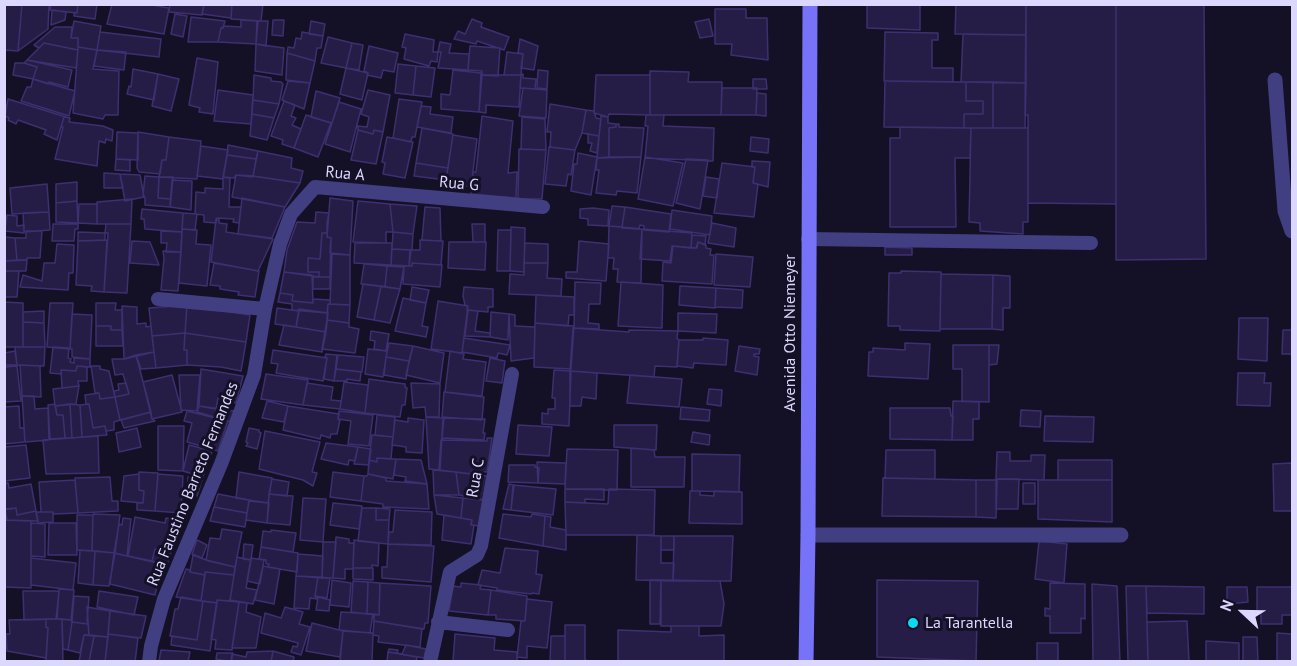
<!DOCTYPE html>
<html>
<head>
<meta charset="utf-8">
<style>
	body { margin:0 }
	#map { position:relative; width:1297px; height:666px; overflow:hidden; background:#141026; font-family:"PT Sans",sans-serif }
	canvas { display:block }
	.frame { position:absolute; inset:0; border:6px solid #dcd7fd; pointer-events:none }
	.north { position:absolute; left:1213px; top:582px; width:60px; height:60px; -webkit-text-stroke:4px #141026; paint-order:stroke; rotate:292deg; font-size:16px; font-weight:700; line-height:24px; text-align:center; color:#dcd7fd }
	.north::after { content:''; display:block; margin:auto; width:21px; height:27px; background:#dcd7fd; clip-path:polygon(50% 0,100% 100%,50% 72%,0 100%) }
</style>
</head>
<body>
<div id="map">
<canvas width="1297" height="666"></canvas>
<div class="frame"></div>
<div class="north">N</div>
</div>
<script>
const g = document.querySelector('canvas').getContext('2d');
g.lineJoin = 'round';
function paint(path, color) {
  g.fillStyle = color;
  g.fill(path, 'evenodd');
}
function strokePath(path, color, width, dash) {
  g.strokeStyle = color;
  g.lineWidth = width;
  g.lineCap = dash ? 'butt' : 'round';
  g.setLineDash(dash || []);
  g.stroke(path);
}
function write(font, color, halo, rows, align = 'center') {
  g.font = font + ' "PT Sans",sans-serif';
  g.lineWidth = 6;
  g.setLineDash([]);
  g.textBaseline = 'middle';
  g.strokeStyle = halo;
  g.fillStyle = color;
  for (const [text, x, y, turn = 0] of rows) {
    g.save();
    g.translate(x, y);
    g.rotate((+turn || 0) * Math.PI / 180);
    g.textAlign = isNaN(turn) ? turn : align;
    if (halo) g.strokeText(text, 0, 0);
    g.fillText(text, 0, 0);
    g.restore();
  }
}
const building = new Path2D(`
	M4,4H22L18,51L4,50Z
	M22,4H49L48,29L18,51Z
	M51,4H78L77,13L50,10Z
	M78,4H97L95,19L74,16V13H77Z
	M112,4H146L169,8L164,34L107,24Z
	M170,4H204L202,15L169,12Z
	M204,4H232L231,18L202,14Z
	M232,4H263L261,21L231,19Z
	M867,4H920V30L867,28Z
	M956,4H1026V35L955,34Z
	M1026,4H1116V204L1028,203V115H1025Z
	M1116,4H1204L1206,259L1116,260Z
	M715,9H746V18H767L768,60L731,55L732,44H715Z
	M52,10L66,12L65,20L51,25Z
	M175,14L187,16L183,37L171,34Z
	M191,17L225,21L223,28H221L218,42H188Z
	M472,19L482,23L481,27L509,37L504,50L477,41L476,44L454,39L458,31L465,34Z
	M709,19L713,36L700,38L695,22Z
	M241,20L257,21L256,44L218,42L221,28L224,26L241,27Z
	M273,20H284L283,36L272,35Z
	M74,21L101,26L97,50L78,47V38H71Z
	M258,21H268L266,46L256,44Z
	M311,21L325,24L323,36L309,34Z
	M55,27H72L71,38H78V50L44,43L39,48L34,45Z
	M100,32L161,39L159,57L97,50Z
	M302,32L323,36L321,48H317L315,61L287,53L288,47L294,48L296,38L301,39Z
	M885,32L938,33V40H932V68H953V82L884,81Z
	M405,34L434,40L433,52H438L437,62L431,61L429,66L404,59L406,48L402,47Z
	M963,34L1026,35V83L961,82Z
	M328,37L352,43L346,68L321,63Z
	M520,39L538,46L534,70L521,68L523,54L518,53Z
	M440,42L451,44L449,53L469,54L468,70L438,68L441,52H438Z
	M44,43L78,50L76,68L27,60Z
	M352,43L363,45L359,70L346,68Z
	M256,44L284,48L282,75L255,71Z
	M369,46L398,53L394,72L383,70L381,78L367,75L368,73L364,71Z
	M470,46L500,48L498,76L482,75V71L468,70Z
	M78,47L97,50L93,69L119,71L118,115H105L103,119L73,113Z
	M97,50L126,52L124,70L94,66Z
	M507,52L523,54L521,75H504Z
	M287,53L315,61L310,83L286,80Z
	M197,58L218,62L213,114L199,112L200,108L189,105Z
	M27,60L72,70L68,87L49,82L48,84L33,79L37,67L24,63Z
	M15,63H24L37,67L33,79L13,75Z
	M398,64L416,66L413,95L395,93Z
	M416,66L435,68L431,97L413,95Z
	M346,68L368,73L362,100L340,94Z
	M133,69L158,74L154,100L127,94L129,86L131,87Z
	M453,70L481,73L479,112L441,109V94L450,95Z
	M538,70L548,71L547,89L537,88Z
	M650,71L689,72L688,82H722L721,115H650Z
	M158,74L179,79L171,111L152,106Z
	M523,74V78L536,79L535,89L520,88L521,75Z
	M254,75L271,78V81L281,82L283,84L279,104L253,100Z
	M482,75H521L519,107L486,105V113L479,112Z
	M596,75H650V115L609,114L608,117L594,113Z
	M33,79L75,91L69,116L21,101L27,87H31Z
	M753,79H766L767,89H753Z
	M288,81L310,83L304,109L282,100Z
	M885,81L966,82V101H983V114H964V128L884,127Z
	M966,82H993V128H964V114H983V101H966Z
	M993,82L1026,83L1025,128H993Z
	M523,88L547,90L546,118L519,116Z
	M722,88H757L756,115H721Z
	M218,90L253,95L251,124L214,121Z
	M368,90L390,95L383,132L374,130L373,134L358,130V126L367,127L369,117L361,114Z
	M316,91L340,98L332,123L311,117Z
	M757,93L766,94V116L756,115Z
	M8,99L66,117H64L57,140L44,134L46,130L18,120L16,124L8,120L9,118L5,116Z
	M399,99L422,102L415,137H412L411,142L393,138Z
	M253,100L279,104L274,118L252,114Z
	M284,101L295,105L291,116L296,118L292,125L301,129L294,148L282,144L283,140L271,136Z
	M339,102L361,109L350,152L325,144Z
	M550,104L586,110L582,133L575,150L550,147L551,132H547Z
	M421,106L431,107L430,114L453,117L451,133L417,127Z
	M586,110L594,111L596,118L601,119L599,136L582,133Z
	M252,114L274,118L267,140L250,136Z
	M306,115L331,123L318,157L294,148Z
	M646,115H664L663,126L714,128L713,161L645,158L648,126H645Z
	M482,116L513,121L508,173L517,172L516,198L471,194L473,172H476Z
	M601,116L608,117V123L616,124V127L609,128V157L597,158Z
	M64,117L70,118L69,122L103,126L113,130L112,141L106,139L105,143L99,141L97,166L55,159L63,127H61Z
	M522,117L545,119L546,150L521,149Z
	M616,124H619V127L644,128L641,157H609V128L616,127Z
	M900,127L971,128L970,158H955L956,227H890V138H900Z
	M422,128L453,134L448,168L416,163Z
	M971,128H1028V222H1023V234L980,231V223L969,222Z
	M358,130L373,134L374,130L383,132L376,164L351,160Z
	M117,132L138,133V160L116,159Z
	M138,132L169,137L166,160H162L160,174L139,172L137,168Z
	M588,134L599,136L597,153L590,151L592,143H588Z
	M453,135L477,139L471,187L465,186V182L446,179Z
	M169,137L201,141L197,179L159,177L162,160H166Z
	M387,137L413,142L405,178L383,174L385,163L382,162Z
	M751,137L769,139L768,153L750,151Z
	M228,145L258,151L256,159L227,155Z
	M201,146L228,150L223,179L197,176Z
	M549,147L575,150L571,175L568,174L566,186L545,184Z
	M519,149L546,150L542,199H520L518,197Z
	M258,151L292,158L291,168L303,171L300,183L253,176Z
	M578,153L597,157L591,195L571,191L574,164H577Z
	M227,155L256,159L253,177L236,175L234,178L223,177Z
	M641,157L637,193L617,191L616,195L596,193L599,170H596L597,158Z
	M645,157L683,163L673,206L638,199Z
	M116,159L130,160V171L115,170Z
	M686,159L708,160L700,209L676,203Z
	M752,161L770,162L768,187L753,183L755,167H752Z
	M416,163L448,168L446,180L414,176Z
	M722,163L755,167L753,183L758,184L754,217L714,213Z
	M104,173L120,174L123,188H104Z
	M120,174L140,175L144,197L125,201Z
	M236,175L253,176L300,183L285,207L232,197Z
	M145,176L159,177L158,198L171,199L170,207L145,205V198L143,195Z
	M159,177H173L171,199L158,198Z
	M223,177L230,178L229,207H241L239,223L233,222L234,219L217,218L216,223L204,222V215L195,214L196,192L205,193V188L223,189Z
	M706,177L719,179L717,198L703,196Z
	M172,180L192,181L191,210L170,207Z
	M77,182V201L56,203V184Z
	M47,184L49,212L12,214L10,188Z
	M242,198L285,207L272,238L238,234Z
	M330,198L353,201L350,255L330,253L331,238L327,237Z
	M132,199L131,224H97V202Z
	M77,201L78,223L56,222V203Z
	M358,201L390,204L393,232H386V243L353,242Z
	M79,204H97V224L78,223Z
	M390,204L417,206L413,234L393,232Z
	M612,206L625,207L622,227L609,226Z
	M425,207L440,208L441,241L422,240Z
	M625,207L671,214L669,232L644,230V226L640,225L639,229L622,228Z
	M593,208L609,210L608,226L588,225V219L580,218V209Z
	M142,209L183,213L182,232L145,229L144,219H141Z
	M672,210L712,216L710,235L670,229Z
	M49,212L50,230L24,232L23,213Z
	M316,212L329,213L327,223V233H322L320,259L308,258V272H319V277L284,272L287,250L297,222L315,223Z
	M183,213L197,214L195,230L182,229Z
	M7,215L17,216V226L24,225V233L5,231Z
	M216,219H219V223L227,224L226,232L273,239L258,271L211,262Z
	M712,223L736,228L734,247L708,243Z
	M53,224H78V229H75L74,241H52Z
	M106,224H131L127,293L104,292L108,233H105Z
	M472,224H485V242H473Z
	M609,226L642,229L641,283L617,282L618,269H613L614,258H608Z
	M511,227L525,228L524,272L510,271Z
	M182,229L197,230L196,244L211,245L207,286L179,283Z
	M642,229L692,233L691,248L672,246L670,261L640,259Z
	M498,230H511L510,271H497Z
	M26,231H42L40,258H27V260H17L15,238H26Z
	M161,231L182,232L181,252H166L167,243H161Z
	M78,232L105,233V240L78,241Z
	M393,232L413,234L412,250L392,249Z
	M322,233H327V237L331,238L330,277H319V272H308V258L320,259Z
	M692,235L706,236L705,245L698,242L697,248H691Z
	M4,237L15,238L17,260L4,261Z
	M107,240L104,292L91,291L92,286L76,285L78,241Z
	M420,240L443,241L441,265L412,263V266H409L410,250H420Z
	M132,241L150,242L159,265L130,263Z
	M579,241L609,244L606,281L566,278V272H577Z
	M449,242H486L485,270L448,268Z
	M698,242L706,245V248L711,249L710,255H714L712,284L662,281L663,262L671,263L673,246L696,248Z
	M355,243H392L391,265L354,263Z
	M525,243L548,244V263H524Z
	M57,244L74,245L73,273H69L68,290L20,287L23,275L42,281L44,263H55Z
	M885,247L912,248V255H885Z
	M392,249L411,250L409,266L391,265Z
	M163,251L181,252L178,291L161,290L164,258Z
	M332,254L350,255V305L330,304Z
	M716,254L753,257L750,287L714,285Z
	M27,260L26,271H4V261Z
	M214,263L259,271L255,297L238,295L239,292L220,289V286L210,285Z
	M412,263L442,265L440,287L403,284L404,266H412Z
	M524,263H548L547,278L562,279L561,296L509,294L510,274L524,275Z
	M364,264L387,266L385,287L361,284Z
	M387,266L404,267L400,289L385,287Z
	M4,271H19L17,297H4Z
	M901,271L941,272L940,331L900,330V326H888L889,273H901Z
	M284,272L312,275L313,303L292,301L293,295L280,293Z
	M941,274L993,275L992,329H940Z
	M993,275L1010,276V308H1003V330L992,329Z
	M313,277H330V289H313Z
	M575,282L601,283L600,304H589L588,323L599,324V329L574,328Z
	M621,282L663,285L662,328L618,326Z
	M363,284L381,286L374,320L357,317Z
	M381,286L400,289L390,323L374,320Z
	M680,286L716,288L715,308L679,305Z
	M412,287L429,290L426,303L410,300Z
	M464,287L493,289V307H488V312L467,310L468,306L465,305L463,296Z
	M716,288L743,290L742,308L715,307Z
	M280,293L293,295L292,301L313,303V299L330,300V304H328L327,313L292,310V304L278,302Z
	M536,295L574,297V315H569L568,326L535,323Z
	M403,298L426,303L422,326L428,327L426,337L395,331Z
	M438,301L468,306L462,353L431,349Z
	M4,302L23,303V347H4Z
	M50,303H73L70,349L47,347Z
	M96,303H116L115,310H122V330H111V326H96Z
	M328,304L350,305L349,323L327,320Z
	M187,305L250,315L246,342L185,333Z
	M187,305L185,333L152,336L149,308Z
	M122,306L137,307V324L146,323V327L151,326L154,352L124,359Z
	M277,308L299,311L296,327L275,324Z
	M299,309L328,313L326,332L296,327Z
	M468,310L478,311L475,331L490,333V337L465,336Z
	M44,311V323L23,322V312Z
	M491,312L509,314L508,340L490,337Z
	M678,313L717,314L716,333L678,331Z
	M72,314L92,315L90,359L72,357V349H70Z
	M509,314L515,315V326L535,327L534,358L511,361Z
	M1239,318H1268L1267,361L1238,359Z
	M1292,319V354H1282L1283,330H1292Z
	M327,320L349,323V327L359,329L355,353L322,349Z
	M23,322L44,323L45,347H23Z
	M535,323L574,326L571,369L534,367Z
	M284,325L326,332L322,352L279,345Z
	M96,326H111V330H122L123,346H96Z
	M573,328L629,332V330L678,331L677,338L679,340L677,367L655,366L654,377L570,371Z
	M371,331L389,334L386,351L374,349L375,341L370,340Z
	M185,333L246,342L241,371L221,367L187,365V350H184Z
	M185,333L184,350H187V365L156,368L152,336Z
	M464,338L510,345L507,355L498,353L497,358L462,352Z
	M703,338L728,340L726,365L694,363L693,368L677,366L679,340H703Z
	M389,343L413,346L409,361L386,357Z
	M905,343L930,344L928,379L868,376L869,352H873V348L905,350Z
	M953,345H989V402L962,401V369H953Z
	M989,345H999L997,364L989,365Z
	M413,346L444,353L440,383L406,375Z
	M739,346L760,349L759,354H754V356L759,357L757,375L735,371Z
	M15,347H45L44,366L17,365Z
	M53,347L69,348L68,358L71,359L70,362L74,363V358L90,359V367L77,366L76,371L61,370V374L50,373Z
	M368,349L387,351L383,377L365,374Z
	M273,350L327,358L323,381L276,373L278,364L271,363Z
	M15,351L17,365H5L4,353Z
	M450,351L464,354L463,359L486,362L482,396L445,392Z
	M154,352L156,368L141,369L136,355Z
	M326,354L337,355L334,381L324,379L327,358L325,357Z
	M136,355L151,412L120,420L115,397L129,394L123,374L115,375L112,359H124Z
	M338,355L364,357L362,372L336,369Z
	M386,357L409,361L406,379L384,375Z
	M490,358L505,361L502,383L486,381Z
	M20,365L40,366L41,397L22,396Z
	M17,366L21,401L4,402V367Z
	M77,366L87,367V381H78L79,386L62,388L61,370L76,371Z
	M91,366H100V369L109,371L115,397L100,399L99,393H95Z
	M201,369L243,376L236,403L218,398L216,409L199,406Z
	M336,369L361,372L360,381L347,379V381H334Z
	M554,370L571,371L569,426L542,424V413L548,414V409H555V398H552Z
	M570,371L597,373L596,399L582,397L581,406H570Z
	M1238,373H1265L1264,383H1271L1270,406L1237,405Z
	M266,374L308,380L303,405L261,399Z
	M172,375L182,412L152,419L143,382Z
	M179,375H200L197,411L181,410Z
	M630,375L682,379L679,407L627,403Z
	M369,379L405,384V387L407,388L405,405H402L400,417L365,413Z
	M344,382L368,385L365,413L340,409Z
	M126,383L129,394L115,397L114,391L119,390L118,384Z
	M307,383L333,387L331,400L341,401L340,409L303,405Z
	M411,383L440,384L439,417H426L425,407L413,408Z
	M79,386L76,404L55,406L53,389Z
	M709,389L722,390L721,406L707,404Z
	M444,392L484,397L482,420L442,417Z
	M99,393L100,399L115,397L120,420L114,422V430L106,431L105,426L93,428L89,404H86L85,395Z
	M22,396H34L35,409L48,408L49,440L25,442Z
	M267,401L288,406L284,422L262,418Z
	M953,401L979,402V419H973V440H952Z
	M55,404L57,415H63L65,438L50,439L48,405Z
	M70,404L80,405L82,437L72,438Z
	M70,404L72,438H65L63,415H57L55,406Z
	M89,404L93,428L105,426L107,435L82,437L80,405Z
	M19,406L20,428H24L25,442L4,444V407Z
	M199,406L234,411L231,422L197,412Z
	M288,406L339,414L338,419L340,420L337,434H331L330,438L321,435L320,439L283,430Z
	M681,407L710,410L709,421L680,419Z
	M890,408H950L951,416H953L952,440L890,439Z
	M1021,410L1041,411L1040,427L1020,426Z
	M187,411L228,421L218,451L187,442L192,423L184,421Z
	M339,411L373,415L369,446L348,444L351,421L338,419Z
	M151,412L152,419L155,421L124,428L121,420Z
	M377,415L395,417L393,437L375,435Z
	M1045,416L1094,417L1093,442L1044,441Z
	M426,417L443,418L440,470L429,469Z
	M408,418L424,420L422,453L406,452V447L392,445L395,420L408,422Z
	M444,418L485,419L483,433H485L484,440L442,438Z
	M518,425L552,427L549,456L516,454Z
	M614,425H657L656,450L614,447Z
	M158,426H184L183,471L158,470Z
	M137,428L141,447L119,452L116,433Z
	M249,428L259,430V432L261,433L257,449L246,446L248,443L246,442Z
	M265,431L320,442L312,472L317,473L313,486L303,480L259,469Z
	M693,432L710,435L709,445L691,442Z
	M372,435L393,437L391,459L377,458V462L369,460Z
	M98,436L99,473L46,474L43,440Z
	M487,438H492L487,472L471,471V474L439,470L441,440L487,441Z
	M326,443L358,447L355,461L349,460L348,465L321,459Z
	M26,445L30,478L4,481V447Z
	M189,445L212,451L203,477L183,471Z
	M358,447L371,449L369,465L354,464Z
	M631,448L654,450L655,457H685L684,487H631Z
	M567,449L618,450L617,490L565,489Z
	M886,450H935V479L885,478Z
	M997,452H1010V461H1031V455H1045L1044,480L996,479Z
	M692,454L740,455L739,492L692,491Z
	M377,458L396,459L393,479L368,474L369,460L377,462Z
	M396,459L421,460L427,484L405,481L406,477L394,475Z
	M1058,460H1112V480H1058Z
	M537,462L566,463L565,484L538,483Z
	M1292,463V511H1274L1273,464Z
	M509,465H535V467L539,468L538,483L508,482Z
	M433,470L456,472L459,495H434Z
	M139,472L158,473L155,511L137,510V503H143L144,491L139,490Z
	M239,472L272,478L268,503L236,498Z
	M333,472L364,476L361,501L330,497Z
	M456,472L487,476L483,500L459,495Z
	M139,474V490L144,491L143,503L121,501L124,476Z
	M158,474L183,476L181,513L155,511Z
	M368,474L386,478V481L427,484L429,509L383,507V504L361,501L364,476H367Z
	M110,477L112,501H118V511L78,513L75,478Z
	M188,477L202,480L197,496L187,494Z
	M883,478L976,480V517L882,516Z
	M272,479L289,482L287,496L269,494Z
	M996,479H1019L1018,509H996Z
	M75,480L78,513L53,514V512H41L39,482Z
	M976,480H997L996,518L976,517Z
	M1038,480H1112V522L1038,519Z
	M4,483H8L9,488L31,484L36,511L17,515L16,508L4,510Z
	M1023,483H1035V504H1023Z
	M509,484L514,485L511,510L503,509Z
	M513,485L556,489L553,515L511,510Z
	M565,489H604V500L585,499V503L565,502Z
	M609,489L655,490L654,535H566L565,502L608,504Z
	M690,491H700V495L714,496V491L742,492V524L689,523Z
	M218,494L249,500L247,513L214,507Z
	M269,494L293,496L290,525L267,523Z
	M434,495L463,498L461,518L437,514Z
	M303,498L326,499L323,542L300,540Z
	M463,498L483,500L480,526L471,525L472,520L461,518Z
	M249,501L269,503L267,523L246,520Z
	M333,503L362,506L359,529L330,525Z
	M214,507L247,513L245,527L210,521Z
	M16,508L17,515L36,511L38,521L7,520L5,509Z
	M362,508H376V520H389L388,544L358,541Z
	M376,508L390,509L389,520H376Z
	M395,510L432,512L431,545L388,544L389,532H393Z
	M36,512H53V522L38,523Z
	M93,514L120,515L115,553L92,551Z
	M503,514L531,517L532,514L545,516L543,546L499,538Z
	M77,515H93L92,551L77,550Z
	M444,515L472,520L471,525H474L471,544L442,540Z
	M545,516L551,517L550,527L566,530V550L543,546Z
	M135,517L165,523L166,518L179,520L170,551L155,549L152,561L128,556Z
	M123,518L131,519L127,556L114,553L119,524L122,525Z
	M4,520L31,521V588L4,587Z
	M31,523L45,524V557L31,556Z
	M49,523H76L77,555H48Z
	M222,529L242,532L235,567L206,560L210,538L220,539Z
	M271,530L296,533L293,552L261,547L263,531L271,532Z
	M637,535L661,536V563H674L673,581L636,580Z
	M661,536H674V550H661Z
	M674,536H733L731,581H673Z
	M336,537L349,539V543H354L353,569H345V579L333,578Z
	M197,540L207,545L202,558L192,554Z
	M354,540L379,543L378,566L372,565V568H353Z
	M1039,541L1067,544L1064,583L1035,579Z
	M323,542H336L333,578H322Z
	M244,544L253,545L251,560L243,559Z
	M388,544L434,546L431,582L382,578V567H387Z
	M261,547L298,553L297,572L268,567L269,564H266V560L259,559Z
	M505,548L538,551L536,574L542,575L539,594L532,593L531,594L497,590V588L478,585L482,570L500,573Z
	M155,549L171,552L167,565L152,561Z
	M80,550L95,551L93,585L78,583Z
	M95,551L115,553L109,586L93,585Z
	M114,553L162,564L155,595L110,584Z
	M298,554L323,556L322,578L296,576Z
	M193,555L209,561L235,567L234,575L205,572V575L190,572Z
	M237,557L251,560L246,588L257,590L253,604L230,600Z
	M31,558L76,563L73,590L31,585Z
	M251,558L264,560L260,584L247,581Z
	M263,566L280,569L274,604L255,600Z
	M353,568H373V580L353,579Z
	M186,569L190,570V572L205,575L201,601L176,597Z
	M205,572L234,575L230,601L217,600V603L201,601Z
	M296,576L318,577L315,596L317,599L310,598L309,609L294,608Z
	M318,577L330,578L327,598L315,596Z
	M332,580L351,583L349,607L330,605Z
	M650,580H661L660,624H650Z
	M661,580L720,581L724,604L721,626H661Z
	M877,580L978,581L976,661L877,657Z
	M353,581L368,582L367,614L351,612Z
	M368,582L380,583L379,615L367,614Z
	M380,583L431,586L428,623H425L424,629L374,621V614L379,615Z
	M461,583L481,585L480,589L491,590L488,615L449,611L453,586L461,587Z
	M1050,583L1085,584V619L1081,618V633H1050V616H1045V608L1050,609Z
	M1092,584L1117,586L1120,662H1093Z
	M1126,586H1146L1148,662H1128Z
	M1146,586L1204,587V614L1147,613Z
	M1227,587H1247L1248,602L1227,604Z
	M1257,587H1292V615H1282V624H1261V611H1257Z
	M59,589L74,590L71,620L57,619Z
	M491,590L527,596L525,621L496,619V615H488Z
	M23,591H57L59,592L56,619L24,620Z
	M99,591L138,597L134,615L97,607Z
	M74,596L89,597L87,620L88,624L72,622Z
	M181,597L203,601L197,640L170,636L175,609H178Z
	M318,597L330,600L329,611L316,610Z
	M527,599L552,602L547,648L527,646V658L517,657L521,621H525Z
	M217,600L239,602L232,650L215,649L216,640L211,639Z
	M203,601L217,603L210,651L171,645L172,636L197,640Z
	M239,602L247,603L246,612L261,617L256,648H232Z
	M87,607L110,611L108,637L89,635Z
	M285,607L303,612L299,624L310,627L301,655L291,652L293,646L297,647L298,643L261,633L265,613L281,618Z
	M110,611L146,616L141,638L108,634Z
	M341,612L373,614L370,633L339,630Z
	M46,619V627L48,628L46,658L7,651L6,634H10L9,620Z
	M46,619H62L63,662L46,661L48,628L46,627Z
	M62,619L71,620L72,622L68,650L63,649Z
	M374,621L422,629L420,647L378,642L379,636L373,635Z
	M1187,621L1189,662H1148L1147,622Z
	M72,622L88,624L89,635H84L80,653L68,650Z
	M312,623L343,631L340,657L306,651Z
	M565,625H585V660L592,662H565Z
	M671,626H699V636L724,635V662H618V630L671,632Z
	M343,631L373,633L372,662H340Z
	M1277,633L1292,634V662H1277Z
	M108,634L138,638L135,662H105Z
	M455,634L495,638L494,650L517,652V662L453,661Z
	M84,635L94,636L89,662H79Z
	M94,636L108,637L105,662H89Z
	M551,636H565V662H550Z
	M1243,637H1257L1258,662H1243Z
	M1206,641L1239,643V662H1206Z
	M1037,643H1058V662H1037Z
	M406,645L426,649L424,658L388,652L389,649L398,650L397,653L402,654Z
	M161,650L190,652L188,662L159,661Z
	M273,651L294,657L293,662H271Z
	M273,651L271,662H231L232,654L246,657L247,652Z
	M388,652L417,657L416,662H387Z
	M217,653H233L231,662L216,659Z`);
paint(building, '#261d46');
strokePath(building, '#3e3070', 1.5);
strokePath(new Path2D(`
	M808,239L1091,243
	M158,299L265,309
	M438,622L508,630
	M149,662L151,646L164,599L221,464L254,375L265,309L280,244L291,214L315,187L543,207
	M430,662L450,572L477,555L481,546L512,374`), '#413e82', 14);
strokePath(new Path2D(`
	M1275,80L1285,211L1292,231
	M808,535H1121`), '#413e82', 15);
strokePath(new Path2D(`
	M806,662L808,535L810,4`), '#7773f8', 15);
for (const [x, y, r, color] of [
	[913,623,6,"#0cdaf3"]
]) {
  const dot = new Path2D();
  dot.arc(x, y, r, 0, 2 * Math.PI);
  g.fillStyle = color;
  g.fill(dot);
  strokePath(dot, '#141026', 2);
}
write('16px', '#dcd7fd', '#141026', [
	["Rua A",345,174,5],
	["Rua G",459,184,5],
	["Avenida Otto Niemeyer",790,333,-90],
	["Rua C",476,478,-80],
	["Rua Faustino Barreto Fernandes",193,484,-68]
]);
write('16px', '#dcd7fd', '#141026', [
	["La Tarantella",925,623]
], 'left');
</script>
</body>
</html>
